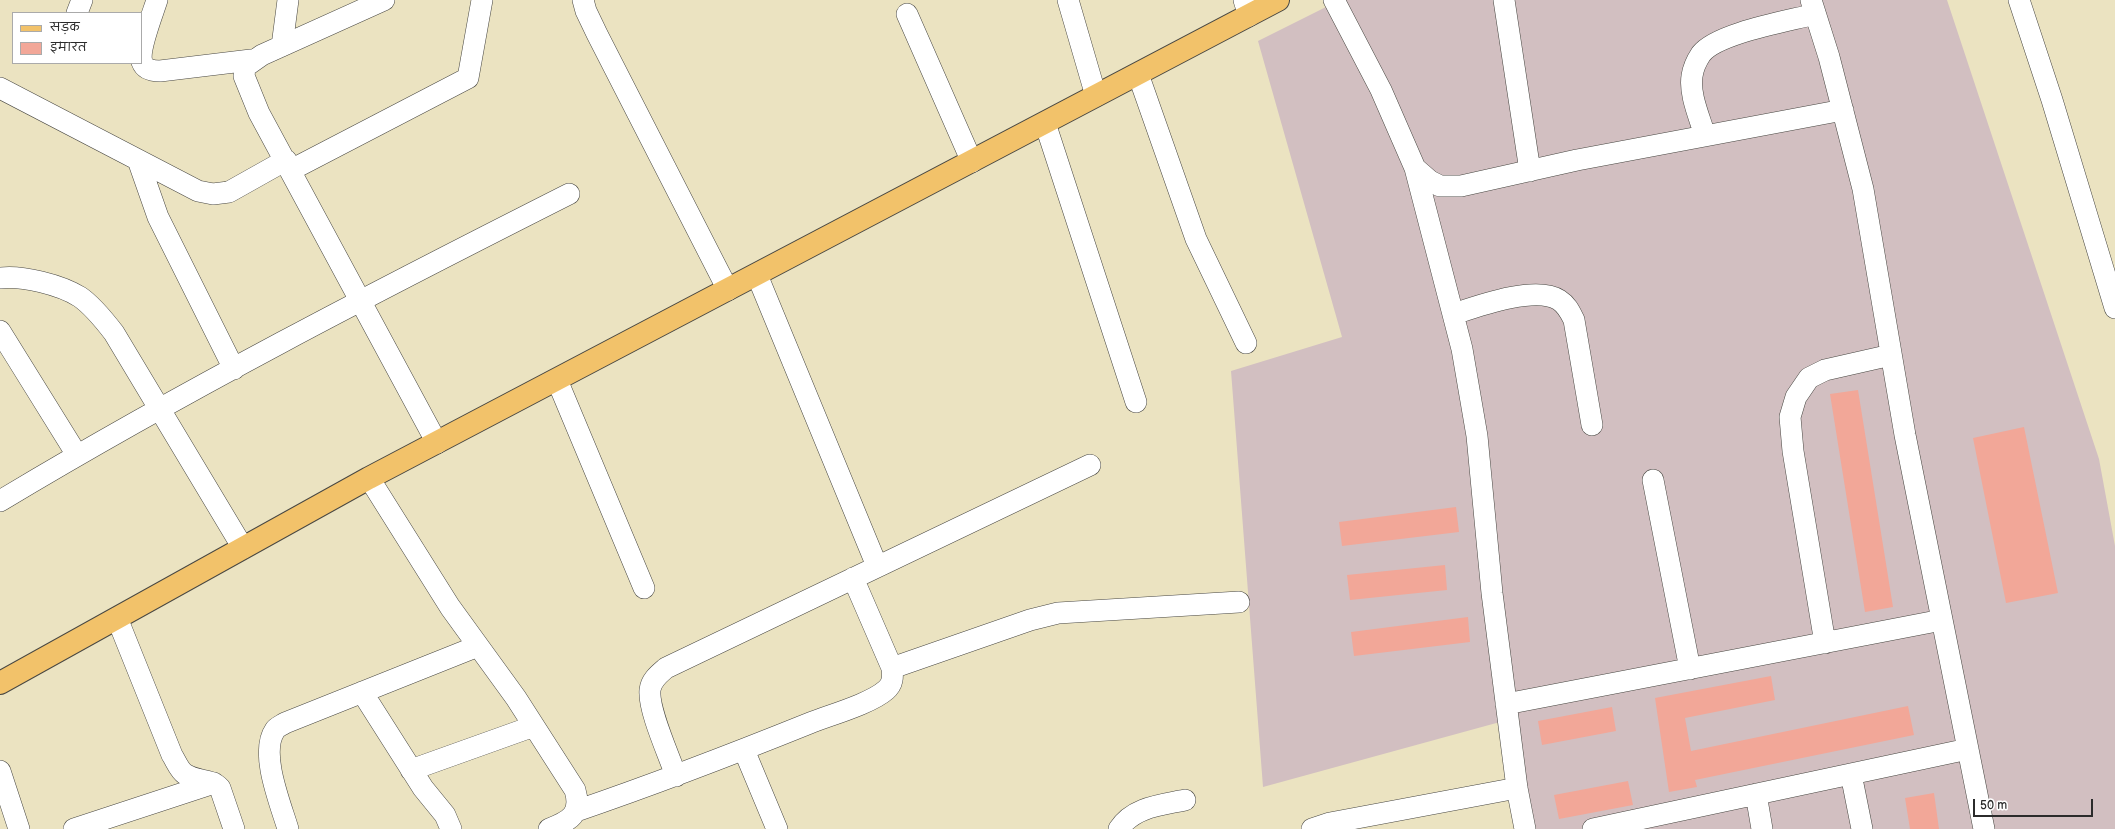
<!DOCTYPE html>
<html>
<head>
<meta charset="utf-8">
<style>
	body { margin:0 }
	#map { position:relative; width:2115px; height:829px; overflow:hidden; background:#ebe3c1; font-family:"Balsamiq Sans","Playpen Sans Deva",sans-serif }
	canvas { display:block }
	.legend { position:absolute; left:12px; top:12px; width:130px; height:52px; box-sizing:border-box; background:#fff; border:1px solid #aaa; margin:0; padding:5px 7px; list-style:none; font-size:12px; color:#2b2b2b }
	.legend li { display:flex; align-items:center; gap:8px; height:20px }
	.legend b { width:20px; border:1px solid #aaa }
	.scale { position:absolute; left:1973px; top:799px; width:120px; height:18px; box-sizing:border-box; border:2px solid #2b2b2b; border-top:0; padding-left:5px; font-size:12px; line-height:14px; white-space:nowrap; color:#2b2b2b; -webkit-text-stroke:3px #fff; paint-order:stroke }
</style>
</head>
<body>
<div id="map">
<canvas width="2115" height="829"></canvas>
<ul class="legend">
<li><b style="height:5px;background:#f2c26a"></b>सड़क</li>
<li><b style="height:11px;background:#f2a798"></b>इमारत</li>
</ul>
<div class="scale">50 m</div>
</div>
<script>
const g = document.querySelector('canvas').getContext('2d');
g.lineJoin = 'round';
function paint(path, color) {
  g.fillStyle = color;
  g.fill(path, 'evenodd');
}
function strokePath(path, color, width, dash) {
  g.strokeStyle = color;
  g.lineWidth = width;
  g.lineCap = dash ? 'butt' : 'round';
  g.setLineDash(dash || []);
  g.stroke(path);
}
paint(new Path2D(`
	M1340,0H1947L2099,459L2115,546V829H1526L1500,722L1263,787L1231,371L1342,337L1258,41Z`), '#d2bfc1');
paint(new Path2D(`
	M1858,390L1893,607L1865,612L1830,394Z
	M2024,427L2058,593L2006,603L1973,438Z
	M1456,507L1459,532L1342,546L1339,522Z
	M1445,565L1447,590L1350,600L1347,575Z
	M1468,617L1470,642L1354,656L1351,632Z
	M1771,676L1775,700L1685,718L1691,751L1908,706L1914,735L1695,780L1697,787L1669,792L1655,698Z
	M1612,707L1616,731L1542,745L1538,721Z
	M1628,781L1633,805L1559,819L1554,795Z
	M1934,793L1939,829H1910L1905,798Z`), '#f2a798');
const minor = new Path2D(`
	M157,0C153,13 138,50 142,62C145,70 152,71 160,71L251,60
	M384,0L262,55L245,67L244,76L259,113L437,443
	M583,0L586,11L597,34L728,290
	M1068,0L1096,96
	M1244,0L1249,16
	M1334,0L1381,90L1415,168L1462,349L1477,436L1492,593L1517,788L1525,829
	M1504,0L1530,171
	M1811,0L1829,57L1863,189L1905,435L1984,829
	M2019,0L2052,100L2115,308
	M77,13L82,0
	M907,14L972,162
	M282,46L288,0
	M1138,74L1196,239L1246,343
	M0,88L198,191L213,194L229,192L286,160
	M1045,123L1136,402
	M1705,136C1700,118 1689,95 1692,76C1693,69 1697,60 1701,54C1717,33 1789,21 1815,14
	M138,160L158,217L234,369
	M1415,168L1430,181L1440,186H1461L1577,160L1843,110
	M291,170L468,78L482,0
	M757,275L877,566
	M0,278C22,275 61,285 80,297C93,306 104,320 114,333L243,548
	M1454,314C1478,306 1536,285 1559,300C1567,305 1570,312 1574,320L1592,425
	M0,331L77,455
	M557,380L644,588
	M369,478L450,607L516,698L575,790C582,814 570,821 549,829
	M1653,480L1690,669
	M0,501C185,390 377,291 569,194
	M117,618L172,755C176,761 179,770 185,774C196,782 211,778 220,788L234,829
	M1825,643L1793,451L1790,417L1796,397L1809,378L1825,370L1891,355
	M892,668L1030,620L1058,613L1239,602
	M362,692L423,788L445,815L451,829
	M1506,704L1942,620
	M744,750L777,829
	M411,770L534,726
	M0,771L19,829
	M1851,774L1862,829
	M676,776C669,755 648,710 650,690C651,680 659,674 666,668L1090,465
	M1756,794L1762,829
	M576,811C655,784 733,754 810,723C830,715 870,704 886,690C893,684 893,677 892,668L853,578
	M74,829L214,783
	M288,829C281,805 259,753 275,730C277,727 282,725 285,723L478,646
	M1119,829C1133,807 1161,805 1185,800
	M1312,829L1330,823L1517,788
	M1593,829L1968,749`);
const major = new Path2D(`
	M0,683L369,478L1278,0`);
strokePath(minor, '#484742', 22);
strokePath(major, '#484742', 24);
strokePath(minor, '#fff', 21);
strokePath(major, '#f2c26a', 22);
</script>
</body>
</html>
